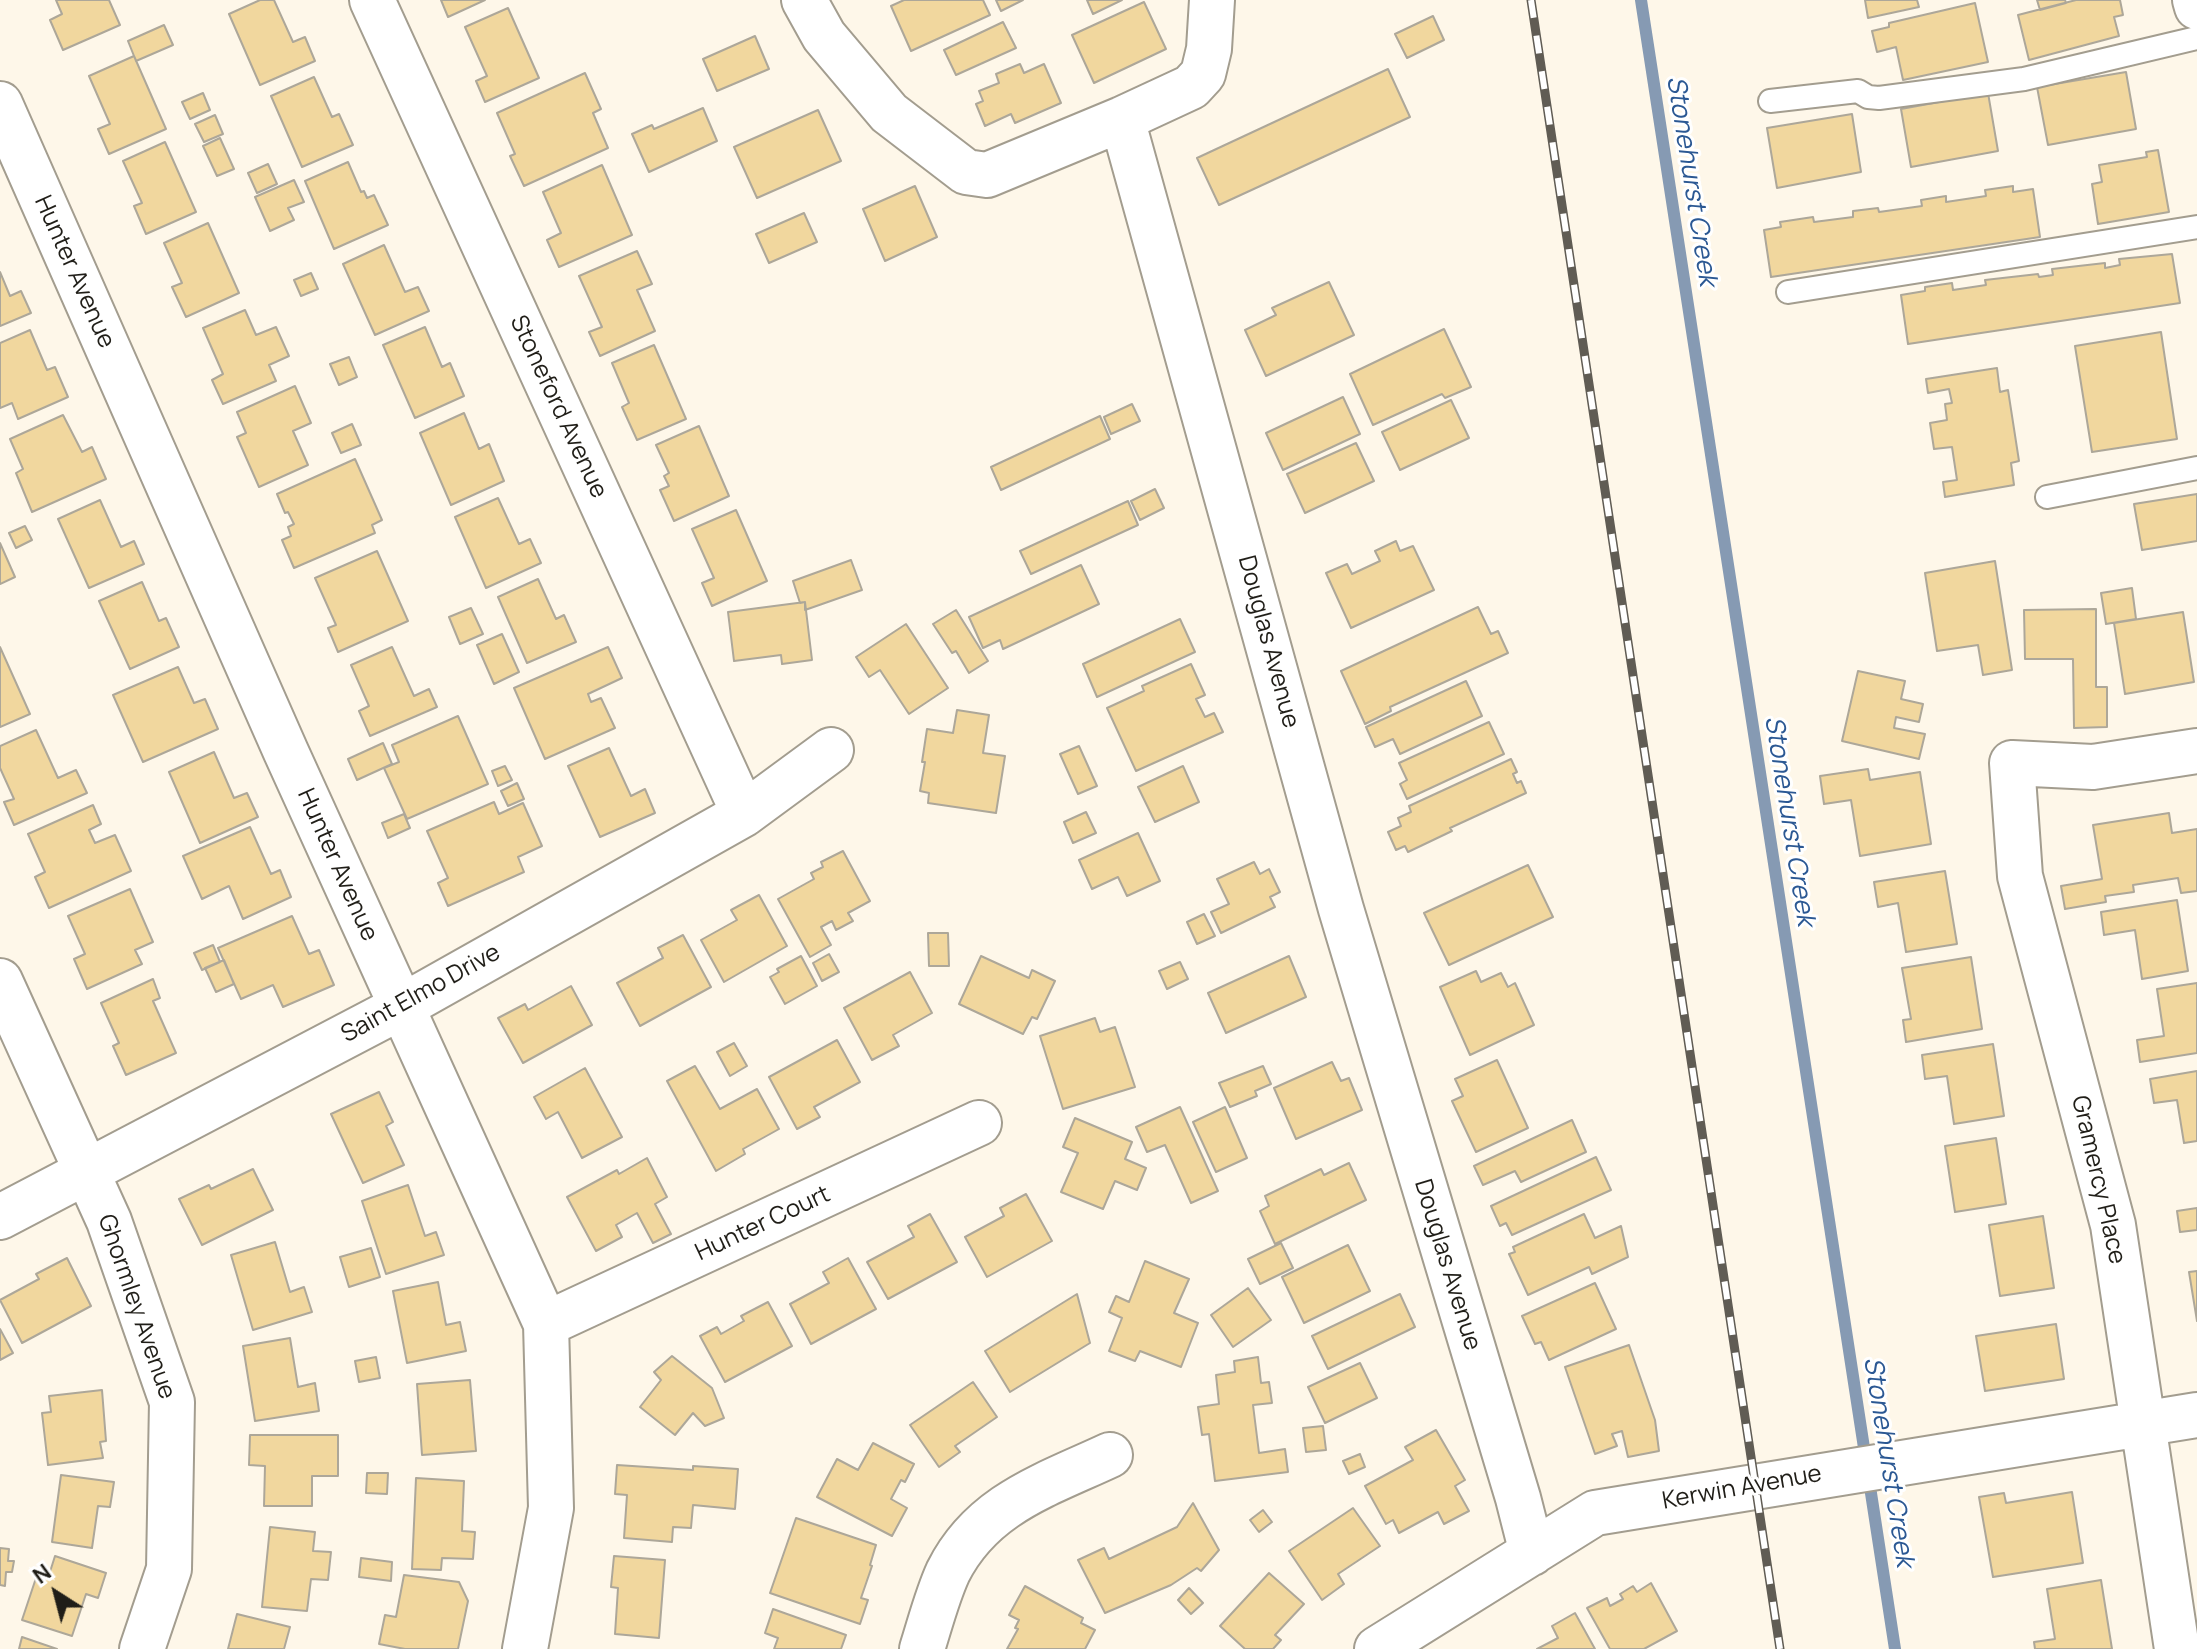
<!DOCTYPE html>
<html>
<head>
<meta charset="utf-8">
<style>
	body { margin:0 }
	#map { position:relative; width:2197px; height:1649px; overflow:hidden; background:#fef7e9; font-family:Manrope,sans-serif }
	canvas { display:block }
	.north { position:absolute; left:16px; top:1553px; width:80px; height:80px; -webkit-text-stroke:6px #fff; paint-order:stroke; rotate:324deg; font-size:22px; font-weight:700; line-height:32px; text-align:center; color:#201e18 }
	.north::after { content:''; display:block; margin:auto; width:28px; height:36px; background:#201e18; clip-path:polygon(50% 0,100% 100%,50% 72%,0 100%) }
</style>
</head>
<body>
<div id="map">
<canvas width="2197" height="1649"></canvas>
<div class="north">N</div>
</div>
<script>
const g = document.querySelector('canvas').getContext('2d');
g.lineJoin = 'round';
function strokePath(path, color, width, dash) {
  g.strokeStyle = color;
  g.lineWidth = width;
  g.lineCap = dash ? 'butt' : 'round';
  g.setLineDash(dash || []);
  g.stroke(path);
}
function paint(path, color) {
  g.fillStyle = color;
  g.fill(path, 'evenodd');
}
function write(font, color, halo, rows, align = 'center') {
  g.font = font + ' Manrope,sans-serif';
  g.lineWidth = 6;
  g.setLineDash([]);
  g.textBaseline = 'middle';
  g.strokeStyle = halo;
  g.fillStyle = color;
  for (const [text, x, y, turn = 0] of rows) {
    g.save();
    g.translate(x, y);
    g.rotate((+turn || 0) * Math.PI / 180);
    g.textAlign = isNaN(turn) ? turn : align;
    if (halo) g.strokeText(text, 0, 0);
    g.fillText(text, 0, 0);
    g.restore();
  }
}
strokePath(new Path2D(`
	M1641,0L1895,1649`), '#869ab3', 12);
const building = new Path2D(`
	M56,0H109L120,25L63,50L50,20L62,14Z
	M260,0H274L293,42L305,37L315,61L260,85L229,14Z
	M441,0H485L448,17Z
	M904,0H983L990,15L911,51L891,6Z
	M996,0H1023L1001,11Z
	M1087,0H1122L1093,14Z
	M1865,0H1917L1919,7L1868,18Z
	M2037,0H2065L2066,3L2040,10Z
	M2076,0H2120L2123,15L2114,17L2119,36L2029,60L2018,15Z
	M1144,2L1166,49L1094,83L1072,35Z
	M1975,3L1988,62L1903,80L1896,47L1877,52L1872,31L1889,27V23Z
	M508,8L539,78L485,102L476,81L487,76L465,27Z
	M1433,16L1444,40L1407,58L1395,34Z
	M1003,22L1016,48L956,75L944,50Z
	M164,25L173,45L136,61L128,41Z
	M755,36L769,69L717,91L703,59Z
	M134,56L166,129L109,154L98,129L110,124L89,76Z
	M1020,64L1024,73L1044,64L1061,103L1015,123L1011,114L985,126L976,104L983,101L979,91L999,83L996,74Z
	M1388,69L1410,117L1219,205L1197,158Z
	M2126,72L2136,129L2048,145L2037,87Z
	M585,73L601,109L593,113L608,148L524,186L510,156L515,154L497,113Z
	M314,77L332,117L339,114L353,145L302,167L271,96Z
	M203,93L210,110L190,119L182,102Z
	M1988,93L1998,151L1911,167L1901,109Z
	M703,108L717,141L649,172L632,134L652,125L654,129Z
	M818,110L841,161L757,198L734,147Z
	M1852,114L1861,172L1777,188L1767,128Z
	M215,115L223,134L204,142L195,124Z
	M220,138L234,169L217,176L203,146Z
	M165,142L196,212L146,234L134,206L142,203L123,161Z
	M2158,150L2169,212L2098,224L2092,184L2102,182L2099,165L2147,157L2146,152Z
	M348,162L361,192L364,191L367,198L374,195L388,225L334,249L305,181Z
	M268,164L277,184L257,193L248,173Z
	M602,165L632,235L559,267L547,240L561,233L543,192Z
	M294,180L304,202L288,208L294,220L270,231L255,197Z
	M915,186L937,237L885,261L863,209Z
	M2013,186V192L2033,189L2040,237L1771,277L1764,230L1781,227L1780,222L1813,217L1814,222L1853,217V211L1878,208L1879,212L1922,206L1921,200L1946,196V202L1986,196L1985,190Z
	M804,213L817,242L769,263L756,234Z
	M208,223L239,293L186,317L172,287L182,283L164,243Z
	M384,245L405,292L418,287L429,311L375,335L343,264Z
	M637,251L652,284L637,290L655,331L600,356L589,332L602,327L579,276Z
	M2172,254L2180,303L1908,344L1901,295L1925,291V287L1952,283L1953,290L1986,285L1985,280L2038,274L2039,277L2053,275L2052,269L2105,263V268L2120,265L2119,259Z
	M0,272L10,296L21,291L31,313L0,326Z
	M311,273L318,289L301,296L294,280Z
	M1329,282L1354,335L1266,376L1245,330L1276,315L1272,308Z
	M245,310L256,335L276,327L289,356L269,365L276,381L223,404L212,380L223,374L203,328Z
	M425,327L442,367L450,363L464,396L415,418L383,345Z
	M1444,329L1471,387L1445,398L1442,394L1373,425L1350,374Z
	M30,330L47,370L55,367L68,397L18,419L12,403L0,408V343Z
	M2161,332L2177,439L2092,452L2075,346Z
	M654,345L686,419L637,440L622,407L629,403L612,363Z
	M349,357L357,377L339,385L330,364Z
	M1997,368L2000,392L2008,390L2019,461L2011,463L2014,485L1945,497L1943,482L1957,480L1952,447L1934,449L1930,423L1947,420L1945,404L1952,403L1949,389L1928,393L1926,379Z
	M295,386L311,423L293,431L308,465L259,487L237,437L246,433L237,412Z
	M1343,397L1360,434L1283,470L1266,433Z
	M1451,400L1469,438L1400,470L1382,432Z
	M1132,404L1140,421L1111,434L1104,417Z
	M464,413L479,449L489,444L504,481L451,505L420,433Z
	M63,415L82,452L92,447L106,479L32,512L16,473L23,469L10,439Z
	M1100,416L1110,439L1001,490L991,467Z
	M352,424L361,445L341,453L332,433Z
	M699,426L729,496L674,521L660,490L669,486L664,476L669,473L656,445Z
	M1356,443L1374,481L1305,513L1287,474Z
	M355,459L382,520L372,525L375,533L294,568L282,540L291,536L288,527L294,524L288,512L285,513L277,494Z
	M1155,489L1164,508L1140,520L1131,501Z
	M2197,494V541L2142,550L2134,504Z
	M498,498L519,544L530,539L541,563L486,588L455,517Z
	M100,500L121,547L134,541L144,564L89,588L58,519Z
	M1128,501L1138,525L1031,574L1020,551Z
	M736,510L767,581L712,606L702,583L714,578L692,529Z
	M25,526L32,540L16,548L9,533Z
	M1396,541L1400,551L1413,546L1434,590L1351,628L1326,573L1347,564L1352,574L1380,561L1375,551Z
	M0,543L15,577L0,584Z
	M377,551L408,621L338,652L328,628L336,625L315,578Z
	M851,560L862,590L805,610V602L800,603L793,581Z
	M1995,561L2012,670L1983,675L1978,645L1937,651L1925,573Z
	M1081,565L1099,604L1003,649L1000,640L983,648L969,617Z
	M538,579L556,619L564,615L576,642L527,663L498,597Z
	M142,582L159,621L166,618L179,647L130,669L99,601Z
	M2132,588L2136,619L2106,624L2101,593Z
	M805,602L812,660L782,664L781,655L734,661L728,612Z
	M1478,607L1491,634L1498,631L1508,653L1390,707L1391,711L1365,724L1341,671Z
	M471,608L483,634L460,644L449,617Z
	M2096,609V687H2107V727L2074,728L2073,659H2025L2024,610Z
	M956,610L988,661L969,673L956,651L952,653L933,624Z
	M2183,612L2194,682L2125,694L2114,623Z
	M1180,619L1195,652L1097,697L1083,664Z
	M906,624L948,688L909,714L880,670L869,677L856,657Z
	M502,634L519,672L494,684L477,645Z
	M0,647L30,714L0,727Z
	M392,647L414,696L429,689L437,707L370,736L359,711L369,706L351,665Z
	M608,647L622,678L588,694L591,702L601,698L615,728L545,759L514,688Z
	M1191,664L1205,695L1196,699L1205,717L1214,713L1223,732L1136,771L1107,708L1144,691L1142,686Z
	M178,667L194,703L205,699L218,729L143,762L113,695Z
	M1858,671L1905,681L1901,699L1923,704L1919,722L1896,717L1894,728L1925,734L1919,759L1842,741Z
	M1466,681L1482,716L1400,754L1393,739L1375,747L1366,727Z
	M957,710L989,715L983,753L1005,756L996,813L928,803L929,793L920,791L925,762H922L927,729L953,733Z
	M458,716L488,784L407,819L384,768L399,762L392,745Z
	M1489,722L1504,754L1407,799L1400,784L1407,780L1399,763Z
	M36,730L58,778L76,770L87,793L14,825L4,802L14,799L0,768V746Z
	M383,743L392,764L357,780L348,759Z
	M1079,746L1097,786L1078,794L1060,754Z
	M609,748L631,796L645,789L655,813L600,837L568,766Z
	M214,752L234,798L247,793L258,817L200,843L169,772Z
	M1511,759L1517,772L1513,774L1517,783L1521,781L1526,793L1450,828L1452,831L1408,852L1405,846L1396,850L1388,832L1401,826L1398,818L1411,812L1409,806Z
	M505,766L512,780L498,786L492,771Z
	M1183,766L1199,802L1155,822L1138,787Z
	M1868,769L1870,780L1920,772L1931,844L1860,856L1851,800L1824,804L1820,776Z
	M517,783L524,799L508,806L501,791Z
	M494,802L499,814L523,803L542,846L518,857L524,872L448,906L438,883L448,878L427,831Z
	M93,805L101,824L89,830L95,843L115,835L131,871L49,908L35,877L45,872L28,834Z
	M1086,812L1096,833L1073,843L1064,822Z
	M2169,813L2172,833L2197,829V891L2181,893L2178,878L2133,885L2134,892L2105,896L2106,902L2065,909L2061,886L2102,879L2093,825Z
	M404,814L410,828L388,838L382,823Z
	M250,827L271,874L280,870L291,897L243,919L229,886L202,899L183,856Z
	M1138,833L1160,881L1127,896L1118,877L1092,889L1079,860Z
	M843,851L870,901L848,913L853,921L836,930L832,921L821,927L831,945L810,957L778,899L814,879L811,873L823,867L821,862Z
	M1254,862L1260,874L1269,869L1280,892L1270,897L1275,907L1221,933L1211,912L1229,904L1217,879Z
	M1528,865L1553,917L1449,965L1424,913Z
	M1945,871L1957,944L1906,952L1898,903L1878,907L1874,882Z
	M130,889L153,942L135,950L142,964L87,989L74,959L85,954L68,916Z
	M759,895L787,946L724,982L701,940L737,920L731,910Z
	M2177,900L2188,971L2142,979L2135,930L2104,935L2101,912Z
	M1204,914L1215,936L1197,944L1187,922Z
	M292,916L309,954L319,950L334,985L283,1007L273,985L241,999L218,948Z
	M928,933H948L949,966H929Z
	M683,935L711,987L640,1026L617,983L663,958L658,948Z
	M213,945L220,962L202,970L194,953Z
	M829,954L839,972L822,981L813,963Z
	M801,956L817,986L785,1004L770,977L779,972L777,969Z
	M981,956L1029,978L1032,970L1055,981L1037,1019L1032,1017L1023,1034L959,1004Z
	M1289,956L1306,997L1226,1033L1208,993Z
	M1971,957L1982,1029L1906,1042L1903,1020L1911,1019L1902,968Z
	M224,960L234,984L216,992L205,968Z
	M1180,962L1188,979L1167,989L1159,971Z
	M1476,971L1481,982L1501,973L1508,987L1515,983L1534,1025L1470,1055L1440,987Z
	M910,972L932,1013L893,1035L899,1046L872,1060L844,1008Z
	M153,979L160,998L153,1001L176,1053L126,1075L113,1046L119,1043L101,1003Z
	M2197,983V1053L2140,1062L2137,1040L2164,1036L2157,989Z
	M571,986L592,1025L523,1063L498,1018L525,1004L528,1010Z
	M1095,1018L1100,1032L1115,1027L1135,1087L1063,1109L1040,1036Z
	M837,1040L860,1082L814,1107L820,1117L797,1129L769,1077Z
	M734,1043L747,1066L730,1076L717,1052Z
	M1993,1044L2004,1116L1954,1124L1947,1076L1925,1079L1922,1055Z
	M1497,1060L1528,1128L1476,1152L1452,1101L1463,1096L1455,1079Z
	M1332,1062L1341,1081L1349,1078L1362,1110L1296,1139L1274,1088Z
	M695,1066L720,1109L757,1089L779,1129L743,1149L745,1154L716,1171L667,1081Z
	M1263,1066L1271,1084L1255,1091L1257,1096L1230,1107L1219,1083Z
	M585,1068L622,1137L582,1158L558,1112L546,1119L534,1097Z
	M2197,1071V1141L2184,1143L2177,1100L2154,1103L2150,1079Z
	M379,1092L393,1122L386,1126L404,1165L363,1183L331,1114Z
	M1180,1107L1218,1191L1191,1203L1165,1145L1147,1152L1136,1127Z
	M1225,1107L1247,1158L1216,1172L1193,1122Z
	M1075,1118L1132,1142L1125,1159L1146,1168L1137,1190L1115,1181L1103,1209L1061,1192L1078,1153L1063,1147Z
	M1572,1120L1586,1152L1521,1182L1515,1171L1483,1185L1474,1166Z
	M1996,1138L2006,1204L1955,1212L1945,1146Z
	M1596,1157L1611,1190L1512,1235L1506,1223L1500,1226L1491,1206Z
	M647,1158L667,1197L655,1204L671,1234L653,1243L637,1213L616,1225L622,1237L596,1251L567,1197L617,1170L619,1174Z
	M1349,1163L1366,1200L1275,1244L1260,1211L1269,1206L1265,1196L1321,1169L1324,1175Z
	M253,1169L273,1210L202,1245L179,1199L209,1185L211,1189Z
	M408,1185L425,1236L436,1232L444,1255L386,1274L362,1201Z
	M1026,1194L1052,1241L987,1277L965,1237L1004,1216L1000,1208Z
	M2197,1208V1230L2180,1232L2177,1211Z
	M930,1214L957,1262L888,1299L867,1262L914,1237L908,1226Z
	M1584,1214L1595,1238L1621,1226L1628,1257L1592,1274L1589,1267L1528,1295L1509,1254L1515,1252L1513,1247Z
	M2043,1216L2054,1288L2000,1296L1989,1225Z
	M275,1242L290,1292L304,1287L312,1312L253,1330L231,1255Z
	M1281,1243L1293,1268L1260,1284L1248,1259Z
	M1348,1245L1370,1291L1304,1323L1282,1277Z
	M371,1248L380,1277L349,1287L340,1257Z
	M67,1258L91,1306L22,1343L0,1300L39,1279L36,1274Z
	M848,1258L876,1309L811,1344L790,1304L829,1283L823,1272Z
	M1145,1261L1189,1279L1174,1313L1198,1323L1181,1367L1140,1351L1135,1361L1109,1351L1122,1318L1109,1312L1116,1296L1129,1302Z
	M2197,1271V1321L2189,1272Z
	M438,1282L446,1325L460,1322L466,1351L407,1363L393,1291Z
	M1595,1283L1616,1329L1549,1360L1541,1342L1535,1344L1522,1316Z
	M1248,1288L1271,1320L1233,1347L1211,1315Z
	M1077,1294L1090,1343L1010,1392L985,1351Z
	M1400,1294L1415,1327L1328,1369L1312,1336Z
	M768,1302L792,1346L725,1382L700,1336L717,1327L721,1334L744,1321L741,1316Z
	M2056,1324L2064,1379L1985,1391L1976,1336Z
	M0,1329L13,1353L0,1360Z
	M290,1338L298,1387L315,1383L319,1411L255,1421L243,1346Z
	M1629,1345L1655,1420L1659,1451L1628,1457L1622,1431L1612,1434L1617,1446L1595,1454L1565,1367Z
	M672,1356L712,1388L724,1418L705,1426L693,1413L675,1435L640,1407L661,1380L654,1372Z
	M376,1357L380,1378L359,1382L355,1361Z
	M1258,1357L1261,1383L1269,1382L1272,1403L1253,1405L1259,1453L1285,1449L1288,1472L1215,1481L1209,1434L1202,1435L1198,1407L1219,1404L1216,1375L1235,1372L1234,1361Z
	M1360,1363L1377,1398L1325,1423L1308,1387Z
	M470,1380L476,1451L422,1455L417,1384Z
	M973,1382L997,1417L955,1446L960,1452L939,1467L910,1425Z
	M102,1390L106,1441L100,1442L103,1458L48,1465L42,1413L51,1412L49,1396Z
	M1323,1426L1326,1450L1306,1452L1303,1428Z
	M1436,1430L1465,1480L1455,1486L1469,1511L1444,1524L1438,1512L1399,1533L1393,1520L1386,1524L1365,1486L1413,1460L1405,1447Z
	M250,1435H338V1476H312V1506H264L265,1466L249,1465Z
	M873,1443L914,1464L905,1482L901,1480L891,1499L907,1508L892,1536L817,1497L837,1459L858,1470Z
	M1360,1454L1365,1467L1349,1474L1343,1461Z
	M617,1465L693,1470V1466L738,1469L735,1509L693,1505L691,1528L673,1527L672,1542L624,1538L627,1495L615,1494Z
	M367,1473H388L387,1494L366,1493Z
	M61,1475L114,1482L110,1507L98,1506L92,1548L52,1542Z
	M416,1478L464,1481L462,1531L475,1532L473,1559L442,1558L441,1570L412,1569Z
	M2072,1492L2083,1563L1993,1577L1979,1497L2004,1493L2006,1503Z
	M1193,1503L1219,1550L1201,1571L1197,1568L1171,1585L1105,1613L1078,1560L1104,1548L1109,1559L1177,1527Z
	M1353,1508L1380,1546L1338,1574L1344,1584L1322,1600L1289,1551Z
	M1263,1510L1272,1522L1259,1532L1250,1520Z
	M796,1518L876,1545L870,1565L872,1566L861,1598L868,1600L860,1624L770,1593Z
	M270,1527L315,1532L313,1551L331,1552L328,1580L311,1579L307,1611L262,1607Z
	M0,1548L9,1549L8,1561H14L12,1572H6L5,1586L0,1585Z
	M55,1556L106,1573L98,1598L86,1594L72,1636L22,1620L38,1572L49,1575Z
	M614,1556L665,1560L659,1638L615,1634L618,1588L611,1587Z
	M361,1558L392,1562L391,1581L359,1577Z
	M1269,1573L1304,1604L1275,1635L1281,1640L1273,1649H1245L1220,1626Z
	M404,1575L459,1582L468,1601L458,1649H405L379,1644L385,1615L396,1617Z
	M2101,1580L2112,1649H2035L2034,1642L2055,1639L2047,1589Z
	M1651,1583L1677,1631L1644,1649H1610L1587,1608L1607,1598L1610,1606L1623,1599L1620,1594L1633,1586L1637,1592Z
	M1025,1586L1083,1618L1081,1623L1095,1630L1085,1649H1007L1018,1629L1015,1628L1019,1620L1009,1615Z
	M1189,1588L1203,1603L1191,1614L1178,1600Z
	M773,1609L846,1635L841,1649H774L778,1638L765,1633Z
	M1575,1613L1595,1649H1537L1558,1638L1552,1626Z
	M237,1614L290,1627L284,1649H228Z
	M22,1637L57,1649H19Z`);
paint(building, '#f1d79e');
strokePath(building, '#ada799', 2);
const lane = new Path2D(`
	M1770,101L1858,91L1868,97L1879,98L2024,79L2197,38
	M1788,292L2197,227
	M2047,497L2197,468`);
const street = new Path2D(`
	M372,0L744,814
	M804,0L824,36L889,113L966,172L987,175L1122,119L1191,87L1203,74L1209,49L1212,0
	M2195,0L2197,7
	M0,104L286,752L546,1324L551,1508L525,1649
	M1122,119L1341,909L1518,1498L1532,1553
	M0,981L109,1221L172,1402L169,1569L142,1649
	M0,1217L401,1007L744,814L831,750
	M546,1324L979,1123
	M922,1649C930,1624 937,1596 948,1572C982,1504 1046,1485 1110,1455
	M1377,1649L1595,1513L2197,1415
	M2177,1649L2113,1225L2020,876L2012,763L2093,767L2197,751`);
strokePath(lane, '#a39d8f', 26);
strokePath(street, '#a39d8f', 48);
strokePath(lane, '#fff', 22);
strokePath(street, '#fff', 44);
const rail = new Path2D(`
	M1531,0L1780,1649`);
strokePath(rail, '#605c54', 9);
strokePath(rail, '#fff', 6, [18]);
write('24px', '#201e18', '#fff', [
	["Hunter Avenue",74,272,66],
	["Stoneford Avenue",558,407,65],
	["Douglas Avenue",1268,642,75],
	["Hunter Avenue",337,865,66],
	["Saint Elmo Drive",421,994,-29],
	["Gramercy Place",2098,1180,77],
	["Hunter Court",763,1224,-25],
	["Douglas Avenue",1447,1265,73],
	["Ghormley Avenue",136,1307,71],
	["Kerwin Avenue",1742,1488,-10]
]);
write('italic 26px', '#2b5893', '#fff', [
	["Stonehurst Creek",1691,181,81],
	["Stonehurst Creek",1789,821,81],
	["Stonehurst Creek",1888,1462,81]
]);
</script>
</body>
</html>
